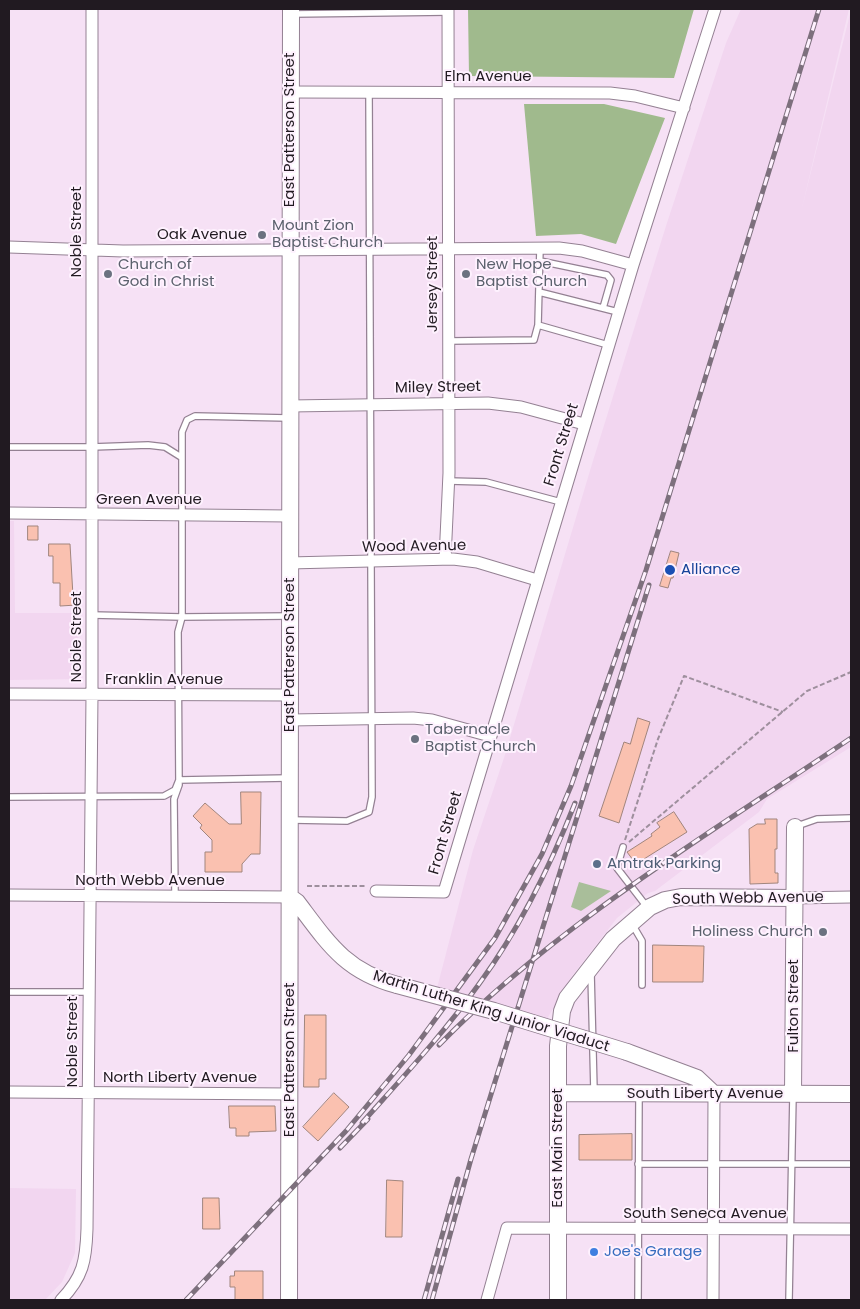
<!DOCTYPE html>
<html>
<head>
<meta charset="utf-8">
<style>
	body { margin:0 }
	#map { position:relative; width:860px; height:1309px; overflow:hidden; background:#f6e1f5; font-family:Poppins,sans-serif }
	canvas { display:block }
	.frame { position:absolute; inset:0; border:10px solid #211a21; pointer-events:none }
</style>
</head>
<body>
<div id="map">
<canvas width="860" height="1309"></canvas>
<div class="frame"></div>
</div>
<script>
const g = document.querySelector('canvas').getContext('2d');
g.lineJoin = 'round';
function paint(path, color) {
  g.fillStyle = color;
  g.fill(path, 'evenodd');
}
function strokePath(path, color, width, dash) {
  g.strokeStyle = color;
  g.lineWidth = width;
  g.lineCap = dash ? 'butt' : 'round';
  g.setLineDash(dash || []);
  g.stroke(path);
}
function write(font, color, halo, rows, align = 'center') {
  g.font = font + ' Poppins,sans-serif';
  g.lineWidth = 4;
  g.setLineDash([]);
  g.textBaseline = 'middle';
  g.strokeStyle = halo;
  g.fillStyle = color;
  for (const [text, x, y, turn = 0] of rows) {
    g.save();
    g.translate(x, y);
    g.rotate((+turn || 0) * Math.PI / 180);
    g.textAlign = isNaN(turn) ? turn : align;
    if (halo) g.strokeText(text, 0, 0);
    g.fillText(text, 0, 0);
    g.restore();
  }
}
paint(new Path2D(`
	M741,9H849L801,212L851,10V747L767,799L759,812L655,891L648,893L617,918L572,976L547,1019L437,988L473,850L504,758L592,464L666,226L726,43Z
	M9,521H14L15,613H78L79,679L9,680Z
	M9,1188L76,1189L75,1253L62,1282L45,1300H9Z`), '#f2d6f0');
paint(new Path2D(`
	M579,882L611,891L581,911L571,907Z`), '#a9be9a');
paint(new Path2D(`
	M468,9H694L674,78L469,76Z
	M524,104H604L665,118L616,244L581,234L536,236Z`), '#a0ba8d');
const building = new Path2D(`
	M28,526H38V540H28Z
	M49,544H70L73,596H77V605L60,606V583H53V556H49Z
	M671,551L679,553L673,578H671L668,588L660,586Z
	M638,718L650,722L619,823L599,816L624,742L630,744Z
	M241,792H261L260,854H251L242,864V872H205V852H212V840L200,828L202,825L193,816L205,803L229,824H241Z
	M674,812L687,832L636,864L627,852L652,836L651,834L660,827L657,823Z
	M765,819H777V849H775V873H778V883L750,884L749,829L757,824H765Z
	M653,945L704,946L703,982H653Z
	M305,1015H326V1079H319V1087H304Z
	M334,1093L349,1107L318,1141L303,1127Z
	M229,1106H275L276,1131L249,1132V1136H236V1128H230Z
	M632,1134V1160H579V1135Z
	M387,1180L403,1181L402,1237H386Z
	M203,1198H219L220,1229H203Z
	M235,1271H263V1300H235V1287H230V1276H234Z`);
paint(building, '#fac1b0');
strokePath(building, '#a1857d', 1);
const lane = new Path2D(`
	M293,14L448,12
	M540,261L607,275L611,280L603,308
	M539,292L618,312
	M538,325L540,248
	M449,341L534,340L538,325L608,345
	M9,447H92L148,445L165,447L181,457
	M449,481L486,482L561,502
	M92,615L182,617L289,616
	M9,797L164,796L175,790L179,780L288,778
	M292,820L347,821L369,812L372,797L369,92
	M797,826L817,819L851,818
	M623,847L617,868L647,907
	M175,896L174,799L179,785L178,632L182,617V432L187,420L195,416L288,418
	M632,924L642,941V985
	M591,973L594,1091
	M9,992H88
	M638,1164H851
	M638,1300L639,1095
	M789,1300L793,1095`);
const street = new Path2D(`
	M290,92L610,93L635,96L684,108
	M9,247L123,251L559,248L582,251L633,265
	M290,406L488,403L521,407L584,424
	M9,513L289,516
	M445,559L449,473L448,9
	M289,563L453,559L477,562L537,580
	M9,694L290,695
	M290,720L413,718L432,720L490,736
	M376,891L444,892L633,265L715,9
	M9,895L290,897
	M794,898L851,897
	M9,1092L290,1094
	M61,1300C83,1277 86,1261 87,1229L92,694V9
	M487,1300L507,1228L851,1229
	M713,1300L714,1094`);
const secondary = new Path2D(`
	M290,897L297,902C328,943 345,971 397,985
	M627,1052L697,1078L714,1094
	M559,1093L851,1094
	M793,1094L795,827
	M289,1300L291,9
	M558,1300V1046L562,1011L567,998L613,939L650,907L665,900L681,897L794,898`);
strokePath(lane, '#948193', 8);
strokePath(street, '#948193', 13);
strokePath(secondary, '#948193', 18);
strokePath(new Path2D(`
	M625,840L658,739L684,676L783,712
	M629,842L807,691L851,672
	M307,886H367`), '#9e8f9d', 2, [5, 2.5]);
strokePath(lane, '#fff', 5.5);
strokePath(street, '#fff', 11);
strokePath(secondary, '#fff', 16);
const rail = new Path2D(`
	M439,1045C557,924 712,832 851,738
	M362,1123C402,1078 444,1033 479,984C520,928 550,867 575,803
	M340,1148L368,1119
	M186,1300L346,1131L409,1055L495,938L542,854L571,786L646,570L819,9
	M424,1300L458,1179
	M432,1300L471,1159L649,585`);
strokePath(rail, '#7d707d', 5);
strokePath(rail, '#fef1fe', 3, [9]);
const secondaryBridge = new Path2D(`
	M397,985L494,1011L627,1052`);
strokePath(secondaryBridge, '#948193', 18, []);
strokePath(secondaryBridge, '#fff', 16);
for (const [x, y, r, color] of [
	[262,235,5,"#6b7280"],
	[108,274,5,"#6b7280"],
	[466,274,5,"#6b7280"],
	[670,570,6,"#1a4fb4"],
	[415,739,5,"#6b7280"],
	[597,864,5,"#5c6f8a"],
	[823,932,5,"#6b7280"],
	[594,1252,5,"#3f7fe0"]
]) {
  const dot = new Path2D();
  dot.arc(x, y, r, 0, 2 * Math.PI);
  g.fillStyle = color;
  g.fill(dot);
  strokePath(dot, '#fef1fe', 2);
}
write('15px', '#211a21', '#fef1fe', [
	["Elm Avenue",488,77],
	["East Patterson Street",290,130,-90],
	["Noble Street",77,232,-90],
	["Oak Avenue",202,235],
	["Jersey Street",433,284,-90],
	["Miley Street",438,388,-1],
	["Front Street",562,445,-73],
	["Green Avenue",149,500],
	["Wood Avenue",414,547,-1],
	["Noble Street",77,637,-90],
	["East Patterson Street",290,655,-90],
	["Franklin Avenue",164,680],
	["Front Street",446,833,-74],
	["North Webb Avenue",150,881],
	["South Webb Avenue",748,899,-1],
	["Fulton Street",794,1006,-90],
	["Martin Luther King Junior Viaduct",491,1012,17],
	["Noble Street",73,1042,-90],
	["East Patterson Street",290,1060,-90],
	["North Liberty Avenue",180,1078],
	["South Liberty Avenue",705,1094],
	["East Main Street",558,1148,-90],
	["South Seneca Avenue",705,1214]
]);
write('15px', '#5b616d', '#fef1fe', [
	["Mount Zion",272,226],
	["Baptist Church",272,243],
	["Church of",118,265],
	["God in Christ",118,282],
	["New Hope",476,265],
	["Baptist Church",476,282],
	["Tabernacle",425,730],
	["Baptist Church",425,747],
	["Holiness Church",813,932,"right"]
], 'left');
write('15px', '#164399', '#fef1fe', [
	["Alliance",681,570]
], 'left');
write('15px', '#4e5e75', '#fef1fe', [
	["Amtrak Parking",607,864]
], 'left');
write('15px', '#366cbe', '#fef1fe', [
	["Joe's Garage",604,1252]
], 'left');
</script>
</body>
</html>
